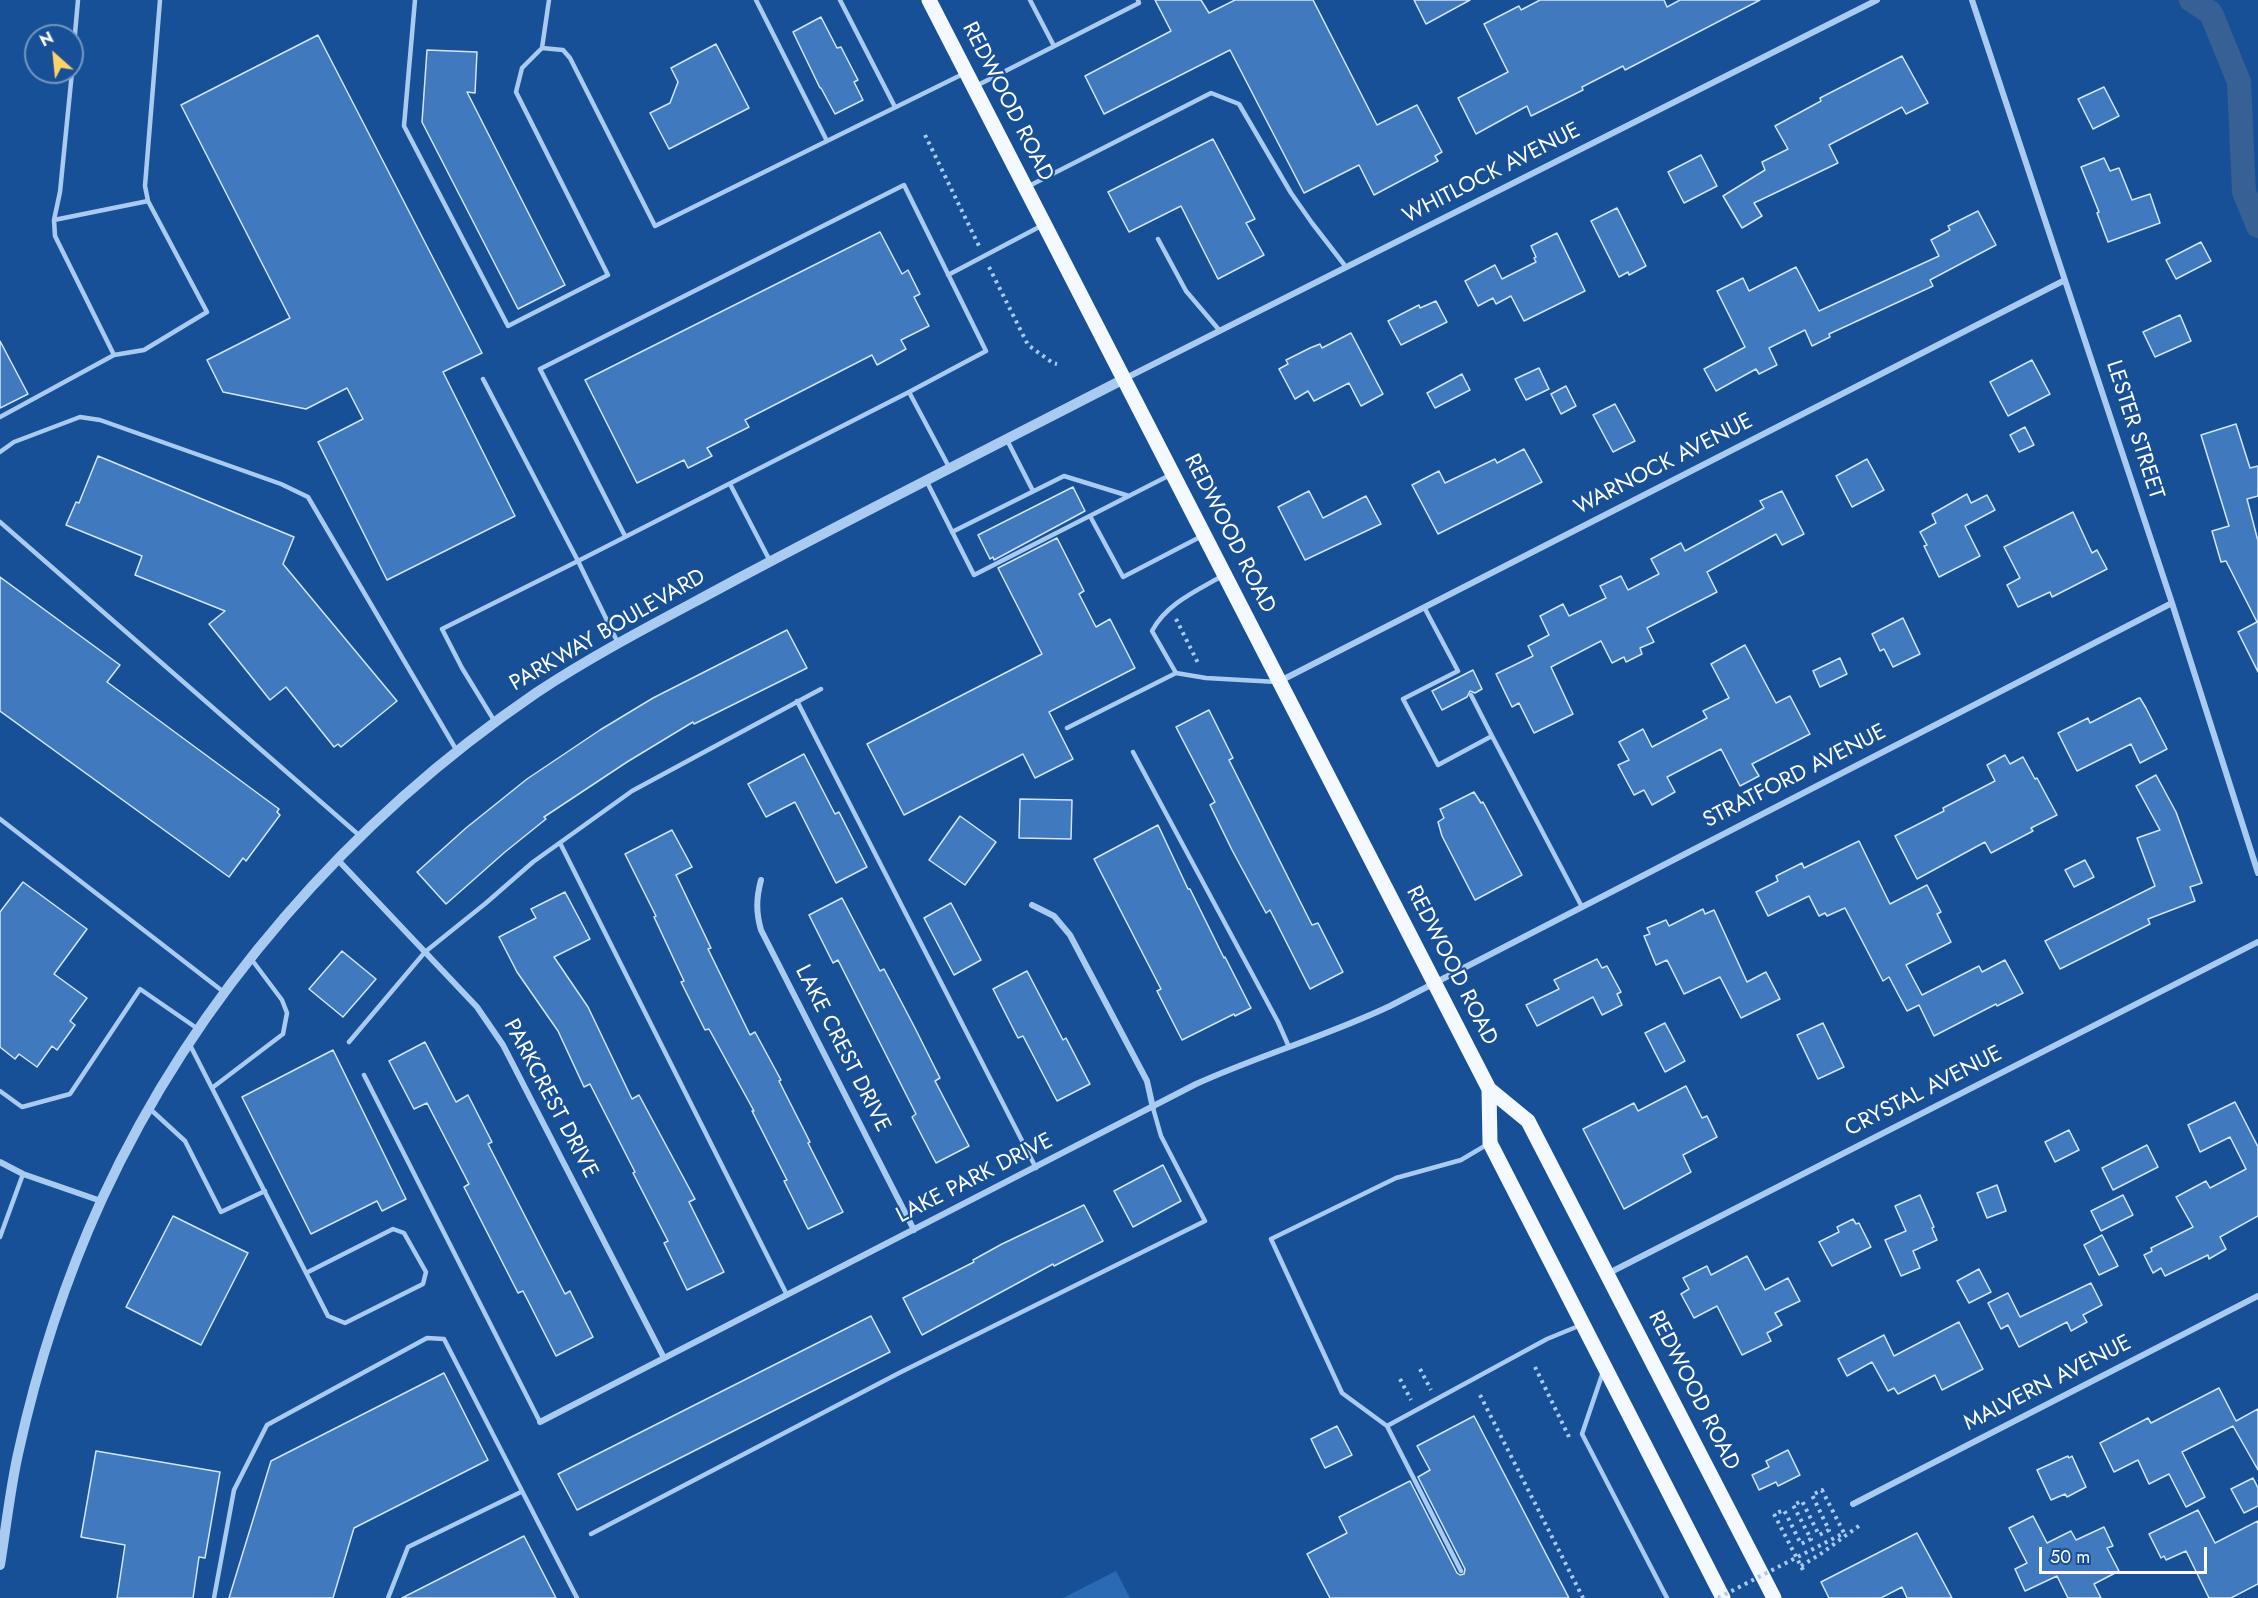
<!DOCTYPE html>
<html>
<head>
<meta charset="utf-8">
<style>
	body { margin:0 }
	#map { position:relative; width:2258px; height:1598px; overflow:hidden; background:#175097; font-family:Jost,sans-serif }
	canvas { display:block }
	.north { position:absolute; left:24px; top:24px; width:60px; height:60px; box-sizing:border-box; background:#175097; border:2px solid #7496c1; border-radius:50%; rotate:333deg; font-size:16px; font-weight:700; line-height:24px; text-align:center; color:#fff }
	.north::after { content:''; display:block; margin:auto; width:21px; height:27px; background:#ffd26a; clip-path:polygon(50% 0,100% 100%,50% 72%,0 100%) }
	.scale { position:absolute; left:2039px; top:1547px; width:168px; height:27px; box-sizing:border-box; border:3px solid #fff; border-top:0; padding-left:8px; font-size:18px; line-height:21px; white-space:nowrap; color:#fff; -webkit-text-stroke:4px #175097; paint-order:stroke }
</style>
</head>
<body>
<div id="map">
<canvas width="2258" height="1598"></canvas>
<div class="north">N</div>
<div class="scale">50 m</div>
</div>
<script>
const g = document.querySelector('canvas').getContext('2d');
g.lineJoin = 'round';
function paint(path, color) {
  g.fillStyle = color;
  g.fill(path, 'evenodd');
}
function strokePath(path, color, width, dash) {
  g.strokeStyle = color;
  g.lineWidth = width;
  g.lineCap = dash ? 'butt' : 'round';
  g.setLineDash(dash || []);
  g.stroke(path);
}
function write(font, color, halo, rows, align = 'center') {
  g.font = font + ' Jost,sans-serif';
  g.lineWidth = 4.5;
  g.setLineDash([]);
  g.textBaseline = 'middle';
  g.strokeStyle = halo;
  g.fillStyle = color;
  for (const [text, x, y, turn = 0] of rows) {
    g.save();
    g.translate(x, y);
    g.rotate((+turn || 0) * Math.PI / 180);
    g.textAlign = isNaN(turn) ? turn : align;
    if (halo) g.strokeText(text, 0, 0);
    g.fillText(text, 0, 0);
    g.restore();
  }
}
paint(new Path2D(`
	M1116,1571L1130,1598H1063Z`), '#2a6ab5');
strokePath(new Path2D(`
	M2191,0L2211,13L2239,82L2244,192L2258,226`), '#376094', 24);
const building = new Path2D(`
	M1155,0H1201L1209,13L1235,0H1313L1377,125L1417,105L1442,152L1435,156L1438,161L1374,195L1359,165L1304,193L1230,50L1104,114L1085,76L1171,31Z
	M1414,0H1470L1426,24Z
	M1540,0H1664L1667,7L1680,0H1760L1625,70L1623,66L1582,87L1583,90L1531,116L1527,106L1476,134L1458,98L1508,72L1484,24L1519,6L1521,10Z
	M821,17L837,48L841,47L858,80L854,82L863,100L835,114L821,88H820L793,32Z
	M318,35L482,353L443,372L515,516L387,580L318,442L363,419L347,388L306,409L223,392L207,360L290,318L181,105Z
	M716,44L749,108L669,149L650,113L670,103L678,82L671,68Z
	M427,50L477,52L475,93L467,92L565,285L518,309L422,122Z
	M1902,56L1928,103L1906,114L1902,107L1829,145L1838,163L1754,203L1762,216L1742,228L1723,196L1765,170L1762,162L1788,149L1775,126L1821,101L1820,98Z
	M2104,87L2119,116L2093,129L2078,99Z
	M1213,139L1255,219L1246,223L1264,255L1218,279L1181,206L1129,232L1108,192Z
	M1701,155L1717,186L1684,203L1668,172Z
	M2104,158L2110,171L2119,168L2132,200L2150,194L2160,223L2108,242L2097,213L2099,212L2081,167Z
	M1617,208L1646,266L1629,275L1628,272L1619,277L1591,221Z
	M1978,211L1996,245L1930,280L1933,286L1829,334L1830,337L1812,346L1805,330L1769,348L1777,365L1759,374L1756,369L1716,391L1704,369L1745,347L1717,291L1743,278L1749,291L1796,267L1819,311L1939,256L1931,240L1950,230L1948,226Z
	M880,232L902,274L908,270L920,294L914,297L929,326L901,340L906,349L877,365L872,355L745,420L749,427L707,448L712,456L688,468L684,460L637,483L585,380Z
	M1557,233L1585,291L1524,321L1511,296L1496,304L1493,298L1478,306L1465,281L1495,265L1502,279L1536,262L1534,258L1536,257L1531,246Z
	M2201,242L2211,261L2176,279L2166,260Z
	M1436,301L1447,322L1401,345L1388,321L1419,305L1420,308Z
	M2180,315L2191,341L2155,357L2143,332Z
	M1351,333L1383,394L1361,406L1349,383L1314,401L1308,391L1295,399L1279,369L1288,364L1286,360L1310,348L1320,344L1322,348Z
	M0,341L28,394L0,408Z
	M2032,360L2050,394L2008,416L1990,382Z
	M1539,368L1549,389L1526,400L1515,379Z
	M1462,374L1470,390L1435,408L1427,393Z
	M1566,386L1576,406L1561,414L1551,394Z
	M1615,404L1635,441L1613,452L1593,415Z
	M2236,424L2250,468L2258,466V496L2247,499L2258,541V672L2238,632L2257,622L2226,561L2221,562L2212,531L2229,526L2201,435Z
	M2025,427L2034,445L2019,452L2010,435Z
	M1524,449L1542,482L1438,534L1412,485L1439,471L1445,483L1495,459L1497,463Z
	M98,456L294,537L283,564L397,701L341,747L338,744L334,747L286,687L270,700L209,624L225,611L135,575L142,556L66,525L76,502L79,503Z
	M1867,459L1884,490L1852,507L1836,476Z
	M1073,487L1085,511L994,560L993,557L990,559L978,535Z
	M1309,491L1323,518L1366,496L1381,524L1305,560L1278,507Z
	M1782,491L1804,534L1782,545L1776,534L1707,572L1717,592L1647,628L1654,642L1640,648L1642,654L1626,662L1624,657L1612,663L1601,641L1551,667L1573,714L1534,733L1519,703L1512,707L1496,674L1533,656L1528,646L1549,635L1540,616L1563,604L1569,616L1606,598L1600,586L1621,576L1628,590L1659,574L1651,559L1681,543L1685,551L1764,508L1760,501Z
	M1967,494L1971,503L1987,495L1995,510L1965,526L1980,556L1939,577L1924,546L1927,545L1920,532L1936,523L1932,514Z
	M2073,512L2092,553L2097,550L2107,569L2052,597L2050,592L2018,607L2007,585L2020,578L2004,547Z
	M1057,538L1084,591L1079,594L1096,627L1110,619L1135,668L1049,712L1073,759L1035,778L1023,754L904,815L867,744L1042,654L998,568Z
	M0,577L120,665L107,682L279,809L277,812L280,815L246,861L243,858L229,877L0,711Z
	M1903,618L1920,654L1893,667L1884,649L1880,651L1872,634Z
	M787,630L807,668L694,724L693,722L627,762L544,817L546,819L505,852L446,904L417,872L466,828L527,779L600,730L653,698Z
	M1745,645L1776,703L1790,696L1810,734L1752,764L1759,776L1740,786L1721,749L1667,777L1675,792L1652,805L1644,790L1634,795L1618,765L1629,760L1619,742L1643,729L1652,747L1707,718L1703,711L1729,698L1711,664Z
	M1840,658L1847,674L1820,687L1813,671Z
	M1473,670L1482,689L1475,693L1470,691L1467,697L1442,710L1432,691Z
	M2139,698H2140L2146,708L2167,749L2140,763L2131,744L2077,771L2058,733L2088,718L2090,723Z
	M1209,710L1233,758L1229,760L1312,925L1318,923L1343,972L1310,989L1270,910L1266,913L1232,850L1210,805L1215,802L1176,727Z
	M804,754L835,814L839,812L867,867L836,883L795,802L766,817L748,784Z
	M2005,755L2010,764L2023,757L2035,779L2037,778L2057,815L2031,828L2033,831L1991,853L1985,842L1917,879L1895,836L1944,811L1943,808L1995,781L1987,765Z
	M2156,775L2176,812L2202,883L2190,887L2195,901L2148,919L2150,924L2060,969L2045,941L2155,886L2137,838L2160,830L2136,786Z
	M1474,792L1481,803L1483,802L1522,875L1475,900L1442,836L1438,822L1444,818L1440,809Z
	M1020,799L1072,800L1071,839L1019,838Z
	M960,816L996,842L965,885L929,860Z
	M1158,825L1188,889H1190L1224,958L1225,957L1251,1008L1235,1016L1234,1014L1182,1040L1157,991L1161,989L1094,859Z
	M672,830L692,867L676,875L711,948L708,949L750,1035L755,1032L781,1080L779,1081L810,1142L808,1143L843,1212L808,1229L784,1181L787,1180L752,1111H754L709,1029L705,1030L681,982L684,981L654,917L656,916L625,854Z
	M1859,841L1890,904L1927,885L1941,912L1937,914L1951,942L1906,965L1922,995L1979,966L1982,972L2005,960L2023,993L1997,1006L1996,1004L1934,1036L1919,1005L1907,1011L1889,977L1883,981L1845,908L1827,916L1825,913L1819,916L1809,896L1768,916L1756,892L1778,881L1776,876L1802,863L1804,868Z
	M2085,860L2094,877L2074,887L2065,870Z
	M23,882L87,929L54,974L87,998L70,1021L75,1025L57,1050L52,1046L37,1067L19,1054L15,1059L0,1047V912Z
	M565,892L590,939L554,957L588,1007L632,1099L639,1095L695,1199L689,1202L724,1272L687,1290L664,1243L668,1241L633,1173L635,1172L590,1084L584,1087L558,1031L517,972L499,937L536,918L531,909Z
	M842,898L880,971L884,969L915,1028L940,1078L935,1081L969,1146L936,1163L912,1117L916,1114L838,960L833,963L809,915Z
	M951,903L981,960L954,975L924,918Z
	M1703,909L1705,914L1714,910L1747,982L1766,972L1780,999L1741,1018L1720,977L1684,994L1667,960L1656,965L1644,936L1650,934L1647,928L1666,920L1669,926Z
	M342,951L376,979L343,1017L309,989Z
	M1597,959L1602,968L1607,966L1621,992L1617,994L1622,1005L1602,1015L1593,997L1537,1026L1526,1005L1559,989L1554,980Z
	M1027,971L1063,1040L1066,1038L1090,1084L1057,1101L1023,1036L1018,1038L993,989Z
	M1665,1023L1685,1061L1665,1072L1645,1033Z
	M1823,1023L1844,1067L1818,1079L1797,1035Z
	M425,1042L456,1102L468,1095L492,1142L488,1144L565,1294L570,1291L593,1337L556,1356L523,1291L518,1293L464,1187L469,1184L427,1103L414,1109L389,1061Z
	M333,1050L406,1199L382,1211L377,1201L311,1234L242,1097Z
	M1686,1086L1702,1118L1707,1116L1717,1137L1683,1155L1691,1172L1624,1209L1583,1129L1634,1103L1638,1111Z
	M2235,1102L2258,1147V1216L2220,1237L2226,1249L2209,1259L2208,1255L2165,1276L2161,1268L2153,1273L2144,1255L2152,1251L2151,1248L2193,1227L2176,1197L2206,1181L2210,1188L2246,1169L2230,1137L2200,1152L2188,1125Z
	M2069,1130L2079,1150L2055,1162L2045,1142Z
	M2147,1145L2158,1167L2113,1190L2102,1168Z
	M1163,1165L1181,1201L1133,1227L1114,1191Z
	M1997,1185L2006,1211L1987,1218L1977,1193Z
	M1920,1195L1934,1227L1932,1228L1937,1240L1913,1251L1920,1268L1901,1276L1885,1240L1906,1231L1895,1206Z
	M2123,1195L2133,1215L2101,1231L2091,1211Z
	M1084,1205L1103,1241L1054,1266L1053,1264L922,1335L903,1298L974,1262L973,1260L1002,1244Z
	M173,1216L248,1253L201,1345L126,1307Z
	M1853,1219L1856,1224L1859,1223L1871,1247L1832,1266L1819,1242L1839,1232L1837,1227Z
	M2102,1235L2118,1266L2099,1275L2084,1245Z
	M1747,1256L1765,1290L1788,1278L1800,1301L1775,1313L1782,1325L1767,1333L1771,1341L1742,1355L1717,1306L1694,1318L1681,1294L1689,1289L1683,1278L1707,1266L1711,1275Z
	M1979,1269L1991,1292L1969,1303L1957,1281Z
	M2091,1283L2102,1305L2083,1315L2087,1322L2071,1331L2067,1322L2019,1347L2008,1325L2001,1329L1988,1303L2008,1293L2020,1317Z
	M871,1316L890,1352L577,1510L558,1474Z
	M1959,1322L1983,1369L1942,1390L1935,1375L1898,1394L1894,1388L1888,1391L1872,1362L1847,1376L1838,1359L1884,1335L1894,1356Z
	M444,1373L488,1460L354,1528L333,1598H229L271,1461Z
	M2219,1388L2236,1421L2258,1409V1470L2233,1426L2182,1452L2205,1497L2186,1507L2169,1474L2149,1484L2138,1460L2114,1472L2100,1443L2148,1418L2151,1423Z
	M1474,1416L1569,1598H1330L1307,1554L1347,1533L1339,1517L1410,1481L1457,1573L1460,1575L1464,1574L1465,1569L1418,1477L1430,1470L1417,1446Z
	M1337,1426L1352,1455L1325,1468L1311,1439Z
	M1788,1450L1800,1475L1778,1486L1776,1482L1759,1490L1752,1475L1769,1467L1766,1461Z
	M96,1451L220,1472L205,1558L199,1557L193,1598H117L125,1545L81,1537Z
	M2068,1456L2069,1458L2072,1456L2086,1487L2067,1497L2065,1494L2051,1500L2037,1470Z
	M2253,1478L2258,1488V1506L2244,1513L2231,1489Z
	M2198,1510L2215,1543L2258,1521V1584L2231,1598H2209L2186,1551L2166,1560L2164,1556L2161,1558L2149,1534Z
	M2033,1516L2047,1543L2071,1531L2076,1540L2104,1527L2113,1546L2107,1548L2119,1571L2094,1584L2101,1598H2068L2057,1576L2025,1591L2015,1569L2027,1563L2009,1528Z
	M1917,1533L1952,1598H1907L1902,1587L1881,1598H1829L1821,1582Z
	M524,1536L556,1598H402Z`);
paint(building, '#4079be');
strokePath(building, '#d1e5fc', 1.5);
strokePath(new Path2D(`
	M925,135L979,246
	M989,267L1028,345L1053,363L1057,364
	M1176,619L1198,663
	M1535,1367L1569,1437
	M1420,1369L1431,1390
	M1400,1379L1411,1400
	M1480,1395L1583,1598
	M1774,1514L1803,1570
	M1801,1566L1822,1553L1860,1525`), '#aacbf1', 4, [3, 4.5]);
strokePath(new Path2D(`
	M415,0L404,126L508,326L608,275L516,92L522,68L542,48L549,0
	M756,0L827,141L963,74
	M840,0L895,107
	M1030,0L1054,46
	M542,48L563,50L570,58L655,226L827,141
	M72,67L78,0
	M976,86L1139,3L1138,0
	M1027,187L1211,93L1239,104L1291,193L1312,223L1346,267
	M54,220L148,201
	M1158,239L1186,291L1220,331
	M948,275L1041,226
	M114,355L144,350L207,312L148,201L145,186L160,0
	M483,379L578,561L442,629L462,668L495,722
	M0,417L114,355L55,236L54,220L60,192L72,72
	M1007,440L1033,491
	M0,452L14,442L80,417L100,420L281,484L308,497L457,751
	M927,482L974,575L1170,475
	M730,484L770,561
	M1090,516L1123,577L1202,536
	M0,522L360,836
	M952,532L1064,476L1129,496
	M625,536L540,369L904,185L986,351L909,392
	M1222,576C1196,591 1166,604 1152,631L1176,673L1206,678L1277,682
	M1424,607L1458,671L1403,699L1438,765L1492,736L1582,907
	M618,643L578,561L909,392L949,467
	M1471,695L1492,736
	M797,701L1036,1168
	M1067,728L1176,673
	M1133,752L1278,1022L1289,1047
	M0,819L225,993
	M560,843L787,1295
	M349,1042L425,952L486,903L533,862L632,791L821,689
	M189,1043L328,1316L345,1323L423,1284L426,1272L404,1233L393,1229L306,1273
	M364,1075L540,1422
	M212,1088L283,1034L287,1013L282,1000L252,960
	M0,1091L22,1107L70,1094L140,989L198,1029
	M149,1108L185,1141L221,1212L265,1191
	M1488,1144L1461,1160L1396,1178L1271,1239L1342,1393L1387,1426L1547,1339L1581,1325
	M0,1237L23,1174
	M1603,1372L1582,1434L1667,1598
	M1387,1426L1461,1571
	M591,1534L901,1372L1205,1221L1161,1136L1153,1108
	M214,1598L234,1490L267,1425L427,1338L444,1339L577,1598
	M388,1598L408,1547L521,1492`), '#aacbf1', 4.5);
strokePath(new Path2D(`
	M1972,0L2172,603L2258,873
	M1124,379L1877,0
	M1280,681L2065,280
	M337,859L477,1007L503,1045L664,1358
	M761,880C756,899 756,912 761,930L914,1230
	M1032,905L1054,916L1070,935L1147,1081L1153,1108
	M0,1162L23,1174L101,1201
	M1607,1274L2258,942
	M540,1422L1196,1084C1260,1055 1327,1036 1390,1006L2172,603
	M1853,1504L2258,1296`), '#aacbf1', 6);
strokePath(new Path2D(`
	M0,1565C6,1528 10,1490 18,1454C37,1367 65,1280 102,1199C196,995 351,819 536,693C601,650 671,615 739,578C867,510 995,445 1124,379`), '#aacbf1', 10);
strokePath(new Path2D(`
	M929,0L1489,1089L1528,1121L1774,1598
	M1489,1089L1490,1143L1723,1598`), '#f4f8ff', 15);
strokePath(new Path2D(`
	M1718,1598L1844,1533L1822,1490L1812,1495L1829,1530L1819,1535L1802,1501L1793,1505L1811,1539L1801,1544L1784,1510L1774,1514`), '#aacbf1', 4, [3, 4.5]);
write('22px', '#fff', '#175097', [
	["REDWOOD ROAD",1007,102,63],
	["WHITLOCK AVENUE",1492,174,-27],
	["LESTER STREET",2134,430,72],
	["WARNOCK AVENUE",1664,465,-27],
	["REDWOOD ROAD",1229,534,63],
	["PARKWAY BOULEVARD",608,631,-30],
	["STRATFORD AVENUE",1795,777,-27],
	["REDWOOD ROAD",1451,966,63],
	["LAKE CREST DRIVE",842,1049,63],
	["CRYSTAL AVENUE",1924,1092,-27],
	["PARKCREST DRIVE",550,1099,62],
	["LAKE PARK DRIVE",975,1179,-27],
	["MALVERN AVENUE",2048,1384,-27],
	["REDWOOD ROAD",1693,1391,63]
]);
</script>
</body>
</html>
